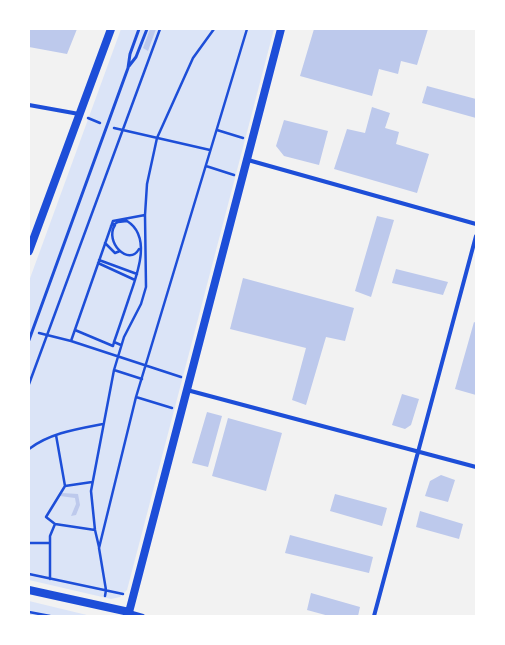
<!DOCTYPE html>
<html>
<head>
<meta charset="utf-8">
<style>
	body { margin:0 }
	#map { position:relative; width:505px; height:645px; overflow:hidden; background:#f2f2f2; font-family:Spectral,serif }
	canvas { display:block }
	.frame { position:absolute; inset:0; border:30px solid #fff; pointer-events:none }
</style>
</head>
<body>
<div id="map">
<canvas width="505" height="645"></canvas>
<div class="frame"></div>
</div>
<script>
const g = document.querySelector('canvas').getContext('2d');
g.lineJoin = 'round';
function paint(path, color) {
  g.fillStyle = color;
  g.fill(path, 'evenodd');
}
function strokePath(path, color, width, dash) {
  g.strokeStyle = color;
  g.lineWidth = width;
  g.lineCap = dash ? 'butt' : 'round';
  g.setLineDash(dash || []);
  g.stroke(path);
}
paint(new Path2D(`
	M121,29H274L127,590L120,597L111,599L29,580V281Z
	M29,601L91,616H29Z`), '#dbe4f7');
paint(new Path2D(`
	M29,29H77L67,54L29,47Z
	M150,29H156L148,51L143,48Z
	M314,29H428L417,65L401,61L398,74L379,69L372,96L300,76Z
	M427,86L476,99V118L422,103Z
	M372,107L390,113L385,128L399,132L396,144L429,154L417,193L334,169L347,129L365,133Z
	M284,120L328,131L319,165L284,156L276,146Z
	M377,216L394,220L371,297L355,291Z
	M396,269L448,282L443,295L392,283Z
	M243,278L354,308L345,341L326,337L306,405L292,400L306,348L230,329Z
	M474,322L476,323V395L455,389Z
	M402,394L419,399L411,425L405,429L392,425Z
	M207,412L222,416L208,467L192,463Z
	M228,418L282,433L266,491L212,476Z
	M441,475L455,480L448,502L425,496L430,481Z
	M62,493L78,494L80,505L76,515L71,516L76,504L75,498L60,496Z
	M335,494L387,508L382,526L330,511Z
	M420,511L463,524L459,539L416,527Z
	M290,535L373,557L369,573L285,553Z
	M311,593L360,607L358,616H329L307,610Z`), '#bdc9ec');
strokePath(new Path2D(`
	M88,118L100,123
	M114,128L210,150
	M217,130L243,138
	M206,166L234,175
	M115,225C104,242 129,267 139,249
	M111,226L118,222L127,221C153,237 136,277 129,298C124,313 119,328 114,342
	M105,243L115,253L120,251
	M99,260L137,274
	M98,263L135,280
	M75,330L113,346L114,342L121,345
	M39,333L71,341L181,377
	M71,341L113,221L145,215
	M114,370L142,379
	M29,384L160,29
	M136,397L172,408
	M56,435L65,486L46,517L55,524L95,530
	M29,449C50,433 77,429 103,424
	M65,486L92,482
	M29,543H50
	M99,547L95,530L91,491L114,370L124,337L141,304L146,287L145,215L147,184L157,138L193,58L214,29
	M29,574L123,594
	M50,579V536L55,524
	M105,596L106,590L99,548L136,397L247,29
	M29,612L50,616`), '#1d4ed8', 2.5);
strokePath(new Path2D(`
	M129,66L136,57L147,29
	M29,340L128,68L130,54L139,29`), '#1d4ed8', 3);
strokePath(new Path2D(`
	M29,105L79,114
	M248,160L476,224
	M187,390L476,467
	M129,612L143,616
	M374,616L476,236`), '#1d4ed8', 4);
strokePath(new Path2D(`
	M29,251L111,29
	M29,590L129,612
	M128,616L281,29`), '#1d4ed8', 8);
</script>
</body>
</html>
